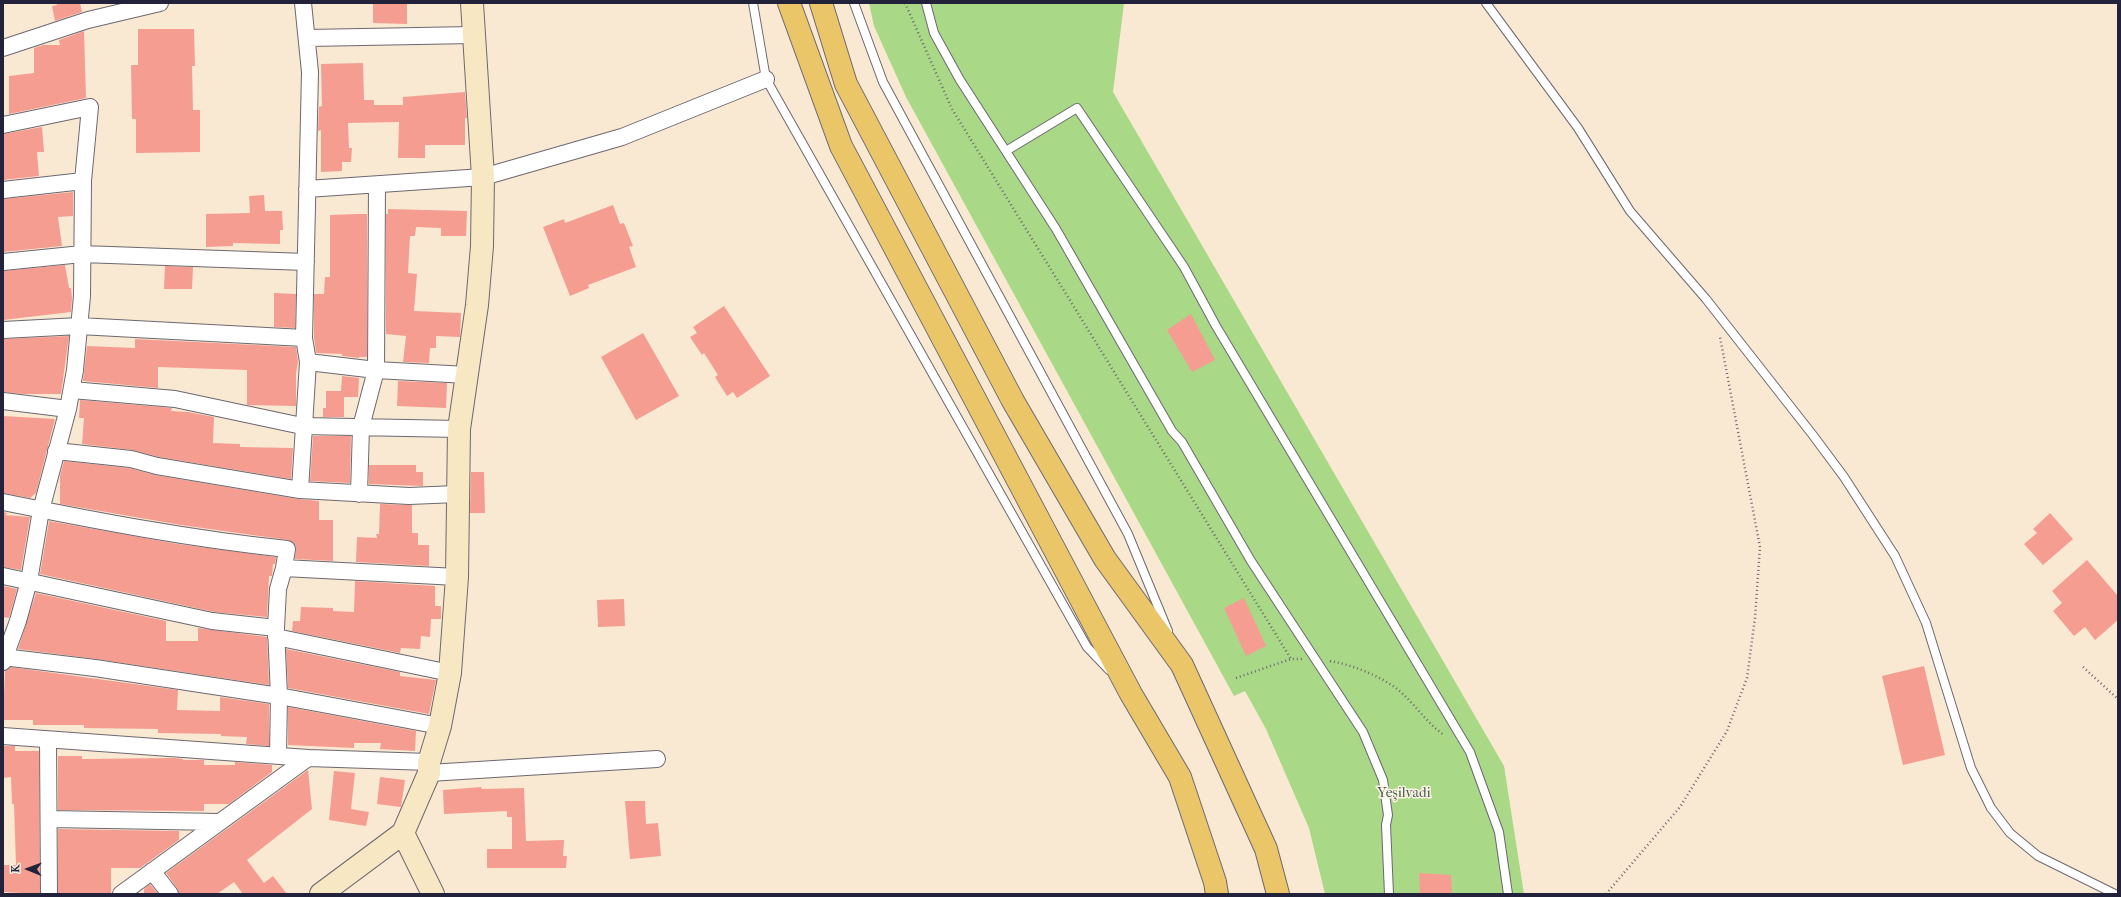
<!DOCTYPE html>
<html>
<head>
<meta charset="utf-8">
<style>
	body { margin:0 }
	#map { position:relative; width:2121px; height:897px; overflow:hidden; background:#f9e9d3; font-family:"IM FELL French Canon",serif }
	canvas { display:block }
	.frame { position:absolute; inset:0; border:4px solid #22223b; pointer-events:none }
	.north { position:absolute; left:8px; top:849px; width:40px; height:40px; -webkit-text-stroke:3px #fcf5e5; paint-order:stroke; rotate:271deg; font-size:11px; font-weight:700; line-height:16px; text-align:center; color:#22223b }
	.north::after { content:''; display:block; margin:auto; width:14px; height:18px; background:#22223b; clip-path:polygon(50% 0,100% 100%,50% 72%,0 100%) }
</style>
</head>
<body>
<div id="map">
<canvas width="2121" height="897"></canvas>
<div class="frame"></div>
<div class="north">K</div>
</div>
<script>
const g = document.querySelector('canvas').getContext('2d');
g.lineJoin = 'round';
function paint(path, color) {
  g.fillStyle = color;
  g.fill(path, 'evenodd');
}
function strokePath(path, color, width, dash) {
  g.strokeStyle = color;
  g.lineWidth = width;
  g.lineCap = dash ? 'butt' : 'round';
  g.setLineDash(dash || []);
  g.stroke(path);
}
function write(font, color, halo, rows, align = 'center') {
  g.font = font + ' "IM FELL French Canon",serif';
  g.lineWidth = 3;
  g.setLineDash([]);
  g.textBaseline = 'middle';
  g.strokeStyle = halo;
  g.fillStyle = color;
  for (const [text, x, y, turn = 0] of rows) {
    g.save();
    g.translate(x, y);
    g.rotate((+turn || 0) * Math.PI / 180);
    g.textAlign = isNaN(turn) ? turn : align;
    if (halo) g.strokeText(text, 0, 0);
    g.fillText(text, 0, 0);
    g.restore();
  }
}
paint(new Path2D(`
	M869,3H1124L1113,92L1504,766L1524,894H1325L1309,828L1266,729L1245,691L1234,696L906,97L874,26Z`), '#a9d886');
paint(new Path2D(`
	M56,3H80L82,12L55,21L52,6L57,5Z
	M373,3H407V24L373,23Z
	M138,29H194L195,66H192L193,110H200V152L136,153V119H132L131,65H138Z
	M84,31L86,98L9,114V76L34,73V48L43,45H60L59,40Z
	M363,63L364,100H374V105H403V97L465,92L467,118H465V145H425V158H398L399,122L348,123L349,148H352L351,162H342V171L321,172V130L318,131L319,107L322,106L321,64Z
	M42,127L44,152H37L39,176L3,180V134Z
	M73,192V216L58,217L62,246L3,252V199Z
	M264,195L265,211H282L283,230H280V244L233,243V246L206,247V214L250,213L249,196Z
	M613,205L620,224L624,223L633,246L629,247L636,267L588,285L589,288L570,296L543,227L564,219L565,223Z
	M388,209L467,211L466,236H441V228L416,227L415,236H410L408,273L417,274L414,311L461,313L460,337L436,336V348H430L429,363L403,362L406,336L386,334V214H388Z
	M358,214H367V357H359V358L342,356V354L316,353L314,337V294H324L325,277H330V215Z
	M65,265L69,288H71L72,298L71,312L3,320V271Z
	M165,266L193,267L192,289H164Z
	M274,293L296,294L295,328L274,327Z
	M724,306L770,376L737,398L733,392L727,396L715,377L718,375L704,353L702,355L690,337L697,333L693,327Z
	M1191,314L1215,360L1192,372L1167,330Z
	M643,333L679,396L636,420L601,357Z
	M69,336L61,394H23L3,392V339Z
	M135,339L296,347L298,362L296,374V406L247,405V370L158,367V388L83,381L87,346L135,348Z
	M342,376L359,378L358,397H344V417H323V408H326V391H341Z
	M398,381L447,383L446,408L397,406Z
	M80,400L172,408L171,411L188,412L214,417L213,443L240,444V447L293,448L291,479L159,457L132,450L82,444L84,418H79Z
	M3,416L55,419L36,493L30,498L3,493Z
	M313,436H351L350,483L310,481Z
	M64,461L129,468L155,475L298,499L319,501V520H333V561L295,559L296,546L288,540L181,525L60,504V476Z
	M369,465H416V472H423V486L369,484Z
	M471,472H484L485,513H470Z
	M380,504L412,505V533H418V545H429V566L356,562L357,537L377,538L376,534H379Z
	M3,512L8,513L5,515L30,517L21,570L3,567Z
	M2050,513L2073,539L2043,565L2024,544L2037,533L2033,529Z
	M49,521L178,544L276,557L275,564H273L272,576H269L267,617L214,612L40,574Z
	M2087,560L2118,596V620L2095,640L2085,627L2074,636L2053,611L2062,603L2052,591Z
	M355,581L435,586V606H441V619H431L430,637L421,636L420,649L401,648L400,653L292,631L293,621H300L301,607L333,608V611L354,612Z
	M3,586L17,589L9,618L3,617Z
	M36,593L166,621V641H198V628L267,637L269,685L96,659L18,649Z
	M1244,598L1266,646L1246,656L1224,608Z
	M624,599L625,626L598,627L597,600Z
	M286,649L400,672V676L436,680L429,714L288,688Z
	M1924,666L1945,755L1903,765L1882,676Z
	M10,667L178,690L177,710L220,711V697L269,704V746L246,744L247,737L221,736V734L158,733V729L84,728V725H33V720H3L5,671Z
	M288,707L416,731L415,751L380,749L381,743H354V748L288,745Z
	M3,746H15V751H39L40,894L3,892V865H16L14,804H12L11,777L3,778Z
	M58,756H82V759L174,758L183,759V760H204V765H235V762L272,765V772L229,804H204V811L58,810Z
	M308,770L312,809L247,860L264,883L273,876L287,894H243L234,882L217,894H179L177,888L166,873Z
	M334,771L355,773L351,809L369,812L366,826L329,820Z
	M380,777L405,780L401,807L377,804Z
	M481,787L482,789L524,788L526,841L564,840L563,856H567L566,868H487V849H512V817H507V811L444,814L443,790Z
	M625,801H645L646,824L658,823L661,856L630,859Z
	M58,829L179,831V840L140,868H111V894H58Z
	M1419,873L1451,875L1452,894H1420Z
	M150,884L158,894H144V889Z`), '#f59d91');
const lane = new Path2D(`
	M753,3L766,79L1087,647L1109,670
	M854,3L883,82L1128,534L1168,631
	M926,3L934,33L960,80L1056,229L1172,431L1182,442L1251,561L1363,732L1383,780L1388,815L1386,825L1389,894
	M1486,3L1578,128L1630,211L1706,299L1812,434L1844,477L1895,556L1926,623L1971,768L1991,808L2010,833L2038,856L2115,894
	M1006,151L1077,108L1184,267L1216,326L1470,752L1499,832L1508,894`);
const street = new Path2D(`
	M307,38L473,35
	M3,48L88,20L160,3
	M3,125L90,107L83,181L82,296L75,370L68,409L41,510L29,581L18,621L3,662
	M307,189L483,177L622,137L766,79
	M3,190L83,181
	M3,262L82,254L306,262
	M3,330L79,326L304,338
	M308,362L376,370L467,375
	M72,390L175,399L302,426L459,429
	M3,401L68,409
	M56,451L131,459L157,466L300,490L409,496L457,494
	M300,490L308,362L304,338L310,72L303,3
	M359,494L361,427L376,370L377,185
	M3,502C97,521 191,539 287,549L284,568L278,589L276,628L279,696L278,755
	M284,568L457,577
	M3,576L212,621L276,628
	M276,637L450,673
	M3,657L95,668L279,696L440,726
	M3,736L308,758L429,762
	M48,741L49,894
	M429,773L657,759
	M50,819L219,822
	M152,871L170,894
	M121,894L308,758`);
const secondary = new Path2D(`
	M403,833L433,894
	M321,894L403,833L429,773V762L440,726L450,673L457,577L459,429L477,305L482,246L483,177L472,3`);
const primary = new Path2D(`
	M789,3L841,146L1131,694L1180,777L1215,882L1217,894
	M821,3L846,84L1013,401L1105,559L1182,665L1266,849L1278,894`);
strokePath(lane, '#6d6870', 10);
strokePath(street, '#6d6870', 18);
strokePath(secondary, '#6d6870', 24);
strokePath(primary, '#6d6870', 24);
strokePath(new Path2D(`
	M905,3L952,109L1291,659
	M1330,661C1352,665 1375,674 1393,686C1412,699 1425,722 1444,735
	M2083,667L2118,699
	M1236,678L1291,659H1302
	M1606,894L1680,807L1727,731L1747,678L1755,618L1760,547L1720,337`), '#6d6870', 2.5, [1, 3]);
strokePath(lane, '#fff', 8);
strokePath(street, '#fff', 16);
strokePath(secondary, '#f7e8c3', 22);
strokePath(primary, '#ebc669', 22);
write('14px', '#4a5952', '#fcf5e5', [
	["Yeşilvadi",1404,794]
]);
</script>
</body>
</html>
